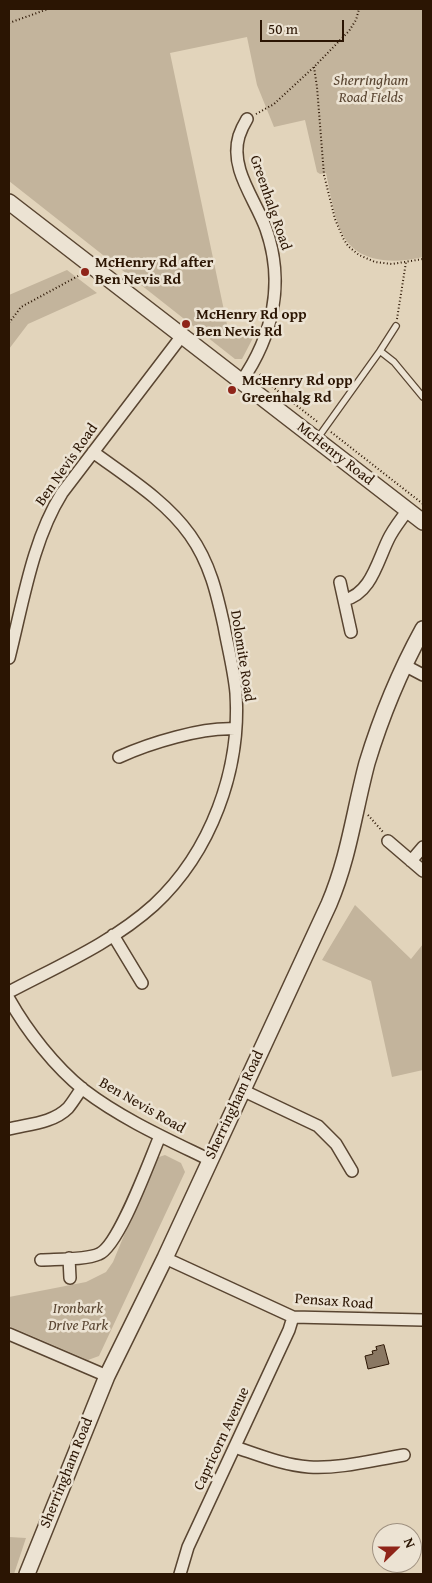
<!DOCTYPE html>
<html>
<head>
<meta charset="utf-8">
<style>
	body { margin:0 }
	#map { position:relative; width:432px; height:1583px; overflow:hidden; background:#e2d4bb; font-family:"Gentium Book Plus",serif }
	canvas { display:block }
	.frame { position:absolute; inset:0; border:10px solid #2b1503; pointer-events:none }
	.north { position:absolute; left:372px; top:1523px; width:50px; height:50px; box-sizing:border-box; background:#ece3d3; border:1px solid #9f9180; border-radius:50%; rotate:68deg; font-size:14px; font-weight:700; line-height:20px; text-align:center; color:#2b1503 }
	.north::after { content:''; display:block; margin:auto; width:18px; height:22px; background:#8f2418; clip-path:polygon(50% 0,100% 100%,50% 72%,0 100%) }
	.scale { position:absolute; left:260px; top:20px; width:84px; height:22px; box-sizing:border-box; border:2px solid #2b1503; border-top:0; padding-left:6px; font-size:15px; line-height:18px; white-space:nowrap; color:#2b1503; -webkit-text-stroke:4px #ece3d3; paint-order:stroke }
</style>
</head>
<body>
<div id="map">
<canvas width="432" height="1583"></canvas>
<div class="frame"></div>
<div class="north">N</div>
<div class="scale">50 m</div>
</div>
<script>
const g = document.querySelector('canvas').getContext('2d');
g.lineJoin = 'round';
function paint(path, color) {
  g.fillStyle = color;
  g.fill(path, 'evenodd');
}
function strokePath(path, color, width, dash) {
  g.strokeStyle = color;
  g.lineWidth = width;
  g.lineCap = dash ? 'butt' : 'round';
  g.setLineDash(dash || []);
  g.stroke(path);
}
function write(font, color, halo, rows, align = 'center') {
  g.font = font + ' "Gentium Book Plus",serif';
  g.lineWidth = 5;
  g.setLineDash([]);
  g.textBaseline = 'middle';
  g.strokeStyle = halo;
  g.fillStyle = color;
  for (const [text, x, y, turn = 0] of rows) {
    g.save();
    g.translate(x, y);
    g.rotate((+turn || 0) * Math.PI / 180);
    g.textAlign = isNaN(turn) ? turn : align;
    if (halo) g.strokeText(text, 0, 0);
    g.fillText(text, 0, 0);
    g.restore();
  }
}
paint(new Path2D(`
	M9,9H423V257C393,264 354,264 340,229C333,212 330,192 326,173L320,174L317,172L305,120L274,127L257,85L247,37L170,53L230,339L255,334L242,359H235L9,181Z
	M67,270L97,293L28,324L9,349V295Z
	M355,905L411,959L423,944V1070L392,1077L371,981L322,960Z
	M165,1155L181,1163L185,1172L99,1356L88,1360L9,1326V1297L86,1282L106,1272L113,1262L156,1158Z
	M9,1537L26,1538L14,1574H9Z`), '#c3b49c');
const building = new Path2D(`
	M384,1345L389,1364L368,1369L365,1356L373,1354L372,1351L377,1350L376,1347Z`);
paint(building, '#8a7863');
strokePath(building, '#2b1503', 1);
const service = new Path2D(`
	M380,351L394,362L423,397
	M317,439L380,351L396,326`);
const minor = new Path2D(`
	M241,382C273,336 285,283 266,229C256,200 229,169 239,136C241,130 244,124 247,119
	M340,582L351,632
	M344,600C372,594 378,558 390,536C395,527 401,519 408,510
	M9,658C23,603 32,541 62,493L181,337
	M404,665L423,675
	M119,757C150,743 202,727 235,729
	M388,841L423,871
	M411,861L423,847
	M113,935L142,983
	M9,992C58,966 112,943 154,905C211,852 241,770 236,693C234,671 228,648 224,626C217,594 210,563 190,535C166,501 127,477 93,452
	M9,999C27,1031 55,1067 84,1090C122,1119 167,1139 210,1160
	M242,1090L318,1126L336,1144L352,1171
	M9,1129C29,1124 53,1123 68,1108C73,1102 77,1095 82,1088
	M69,1258L70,1278
	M165,1258L293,1317L423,1320
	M41,1260C56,1259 86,1260 99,1254C119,1246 150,1159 160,1136
	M9,1334L107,1376
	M235,1447C259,1455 283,1465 309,1467C340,1469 373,1460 404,1455
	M180,1574L188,1547L289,1330L293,1317`);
const tertiary = new Path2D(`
	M9,202L423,522
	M27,1574L107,1376L165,1258L329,904C349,857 354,812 367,763C381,717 400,671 423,629`);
strokePath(service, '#594531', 8);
strokePath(minor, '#594531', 14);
strokePath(tertiary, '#594531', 18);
strokePath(new Path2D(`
	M9,23L48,9
	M314,67L317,87L324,175L335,219L343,238L348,246L359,255L375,262L392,264L423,259
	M256,114L274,104L314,67L349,31L356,20L359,9
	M397,319L406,262
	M9,323L21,307L80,275
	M260,374L265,381L319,423
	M331,432L423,504
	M368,815L383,832`), '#2b1503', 2, [1, 2.5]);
strokePath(service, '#ece3d3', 5.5);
strokePath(minor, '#ece3d3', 11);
strokePath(tertiary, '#ece3d3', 15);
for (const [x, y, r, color] of [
	[85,272,5,"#8f2418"],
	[186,324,5,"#8f2418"],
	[232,390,5,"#8f2418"]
]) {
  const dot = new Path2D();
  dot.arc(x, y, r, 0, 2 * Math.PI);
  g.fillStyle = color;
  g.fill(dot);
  strokePath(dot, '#ece3d3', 2);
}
write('italic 15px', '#594531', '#ece3d3', [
	["Sherringham",371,81],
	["Road Fields",371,98],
	["Ironbark",78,1309],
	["Drive Park",78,1326]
]);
write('15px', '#2b1503', '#ece3d3', [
	["Greenhalg Road",270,203,71],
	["McHenry Road",335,454,38],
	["Ben Nevis Road",67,465,-55],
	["Dolomite Road",242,656,81],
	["Sherringham Road",235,1105,-65],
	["Ben Nevis Road",142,1106,30],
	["Pensax Road",334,1302,4],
	["Capricorn Avenue",222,1439,-65],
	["Sherringham Road",67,1473,-68]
]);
write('bold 15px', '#2b1503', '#ece3d3', [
	["McHenry Rd after",95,263],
	["Ben Nevis Rd",95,280],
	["McHenry Rd opp",196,315],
	["Ben Nevis Rd",196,332],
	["McHenry Rd opp",242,381],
	["Greenhalg Rd",242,398]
], 'left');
</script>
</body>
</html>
